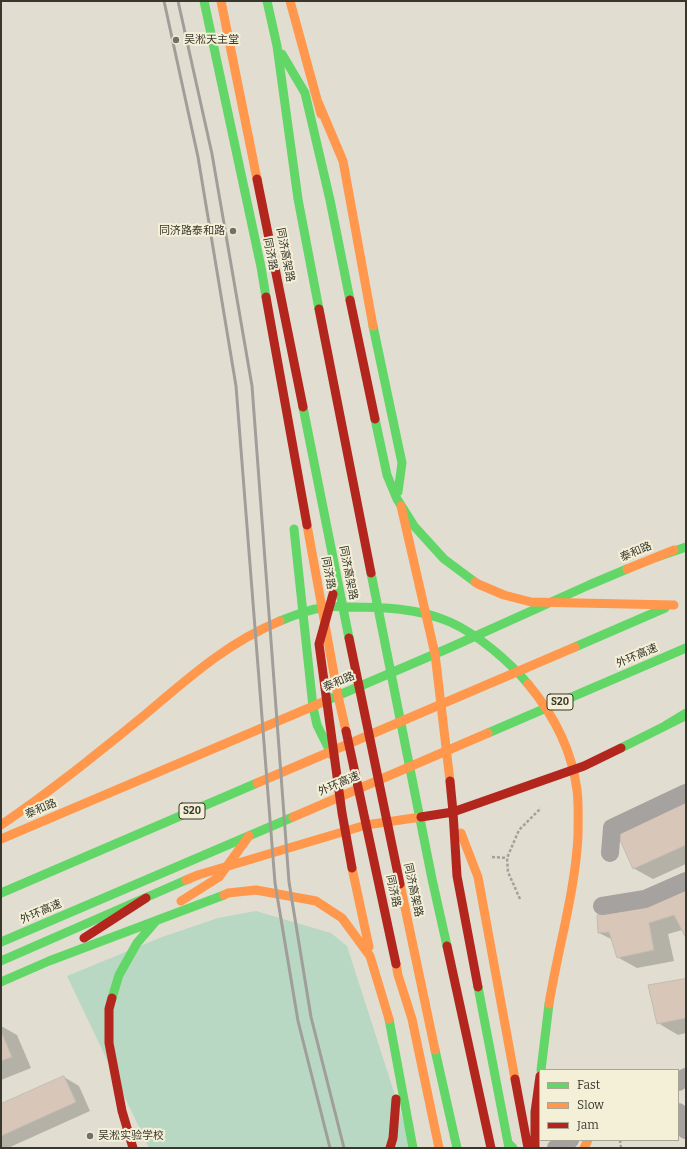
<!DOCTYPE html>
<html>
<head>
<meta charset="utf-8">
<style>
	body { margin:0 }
	#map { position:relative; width:687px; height:1149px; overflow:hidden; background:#e1ded1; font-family:Bitter,serif }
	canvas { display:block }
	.frame { position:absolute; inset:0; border:2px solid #38372d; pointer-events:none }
	.legend { position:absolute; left:539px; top:1069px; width:140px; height:72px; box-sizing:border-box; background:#f4f0d8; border:1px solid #a9a694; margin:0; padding:5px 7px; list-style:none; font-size:12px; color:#38372d }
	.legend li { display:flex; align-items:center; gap:8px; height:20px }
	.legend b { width:20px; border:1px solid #a9a694 }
</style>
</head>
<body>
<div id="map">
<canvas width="687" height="1149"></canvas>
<div class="frame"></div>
<ul class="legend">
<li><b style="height:5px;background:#63d668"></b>Fast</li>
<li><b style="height:5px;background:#ff974d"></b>Slow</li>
<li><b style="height:5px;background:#b3261e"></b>Jam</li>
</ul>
</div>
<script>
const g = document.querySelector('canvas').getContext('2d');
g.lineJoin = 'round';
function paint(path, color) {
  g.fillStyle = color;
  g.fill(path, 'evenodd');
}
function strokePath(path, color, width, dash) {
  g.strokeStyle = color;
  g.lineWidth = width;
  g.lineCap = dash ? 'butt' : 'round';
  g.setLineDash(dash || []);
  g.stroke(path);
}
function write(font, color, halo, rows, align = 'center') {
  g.font = font + ' Bitter,"Noto Sans SC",serif';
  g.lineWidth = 4;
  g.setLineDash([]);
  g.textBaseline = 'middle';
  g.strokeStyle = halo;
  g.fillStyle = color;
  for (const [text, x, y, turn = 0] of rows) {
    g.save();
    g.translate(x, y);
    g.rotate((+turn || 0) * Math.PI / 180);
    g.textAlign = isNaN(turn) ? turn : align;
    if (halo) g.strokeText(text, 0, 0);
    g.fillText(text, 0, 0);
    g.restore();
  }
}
paint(new Path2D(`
	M256,911L331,933L347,946L412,1148H149L67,976L162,937L218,918Z`), '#b8d8c3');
paint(new Path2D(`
	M686,799V864L653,879L633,868Z
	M669,897L686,937L682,930L668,934L674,961L637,968L617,957L613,940L599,933Z
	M686,979V1033L678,1035L658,1023Z
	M1,1026L17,1035L31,1068L1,1080Z
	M64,1077L79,1086L90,1111L8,1148L1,1147V1105Z`), '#0003');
const building = new Path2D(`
	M686,797V845L633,869L616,831Z
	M686,888V938L674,915L649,923L654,950L617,958L609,932L598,933L597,915L617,912Z
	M686,978V1018L657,1024L648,985L683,979Z
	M1,1031L12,1057L1,1061Z
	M64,1076L76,1102L1,1136V1104Z`);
paint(building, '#d8c6b9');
strokePath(building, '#c1bbb3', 1);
strokePath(new Path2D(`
	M492,857L507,858
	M520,899L508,872L507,858L519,830L541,808
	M620,1140L621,1148`), '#a4a19c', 2.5, [3, 2]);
strokePath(new Path2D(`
	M610,853L612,828L686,793
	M602,906L645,899L686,881
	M678,1082L686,1077
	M678,1112L686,1130
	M556,1148L570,1140`), '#a5a29f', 18);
strokePath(new Path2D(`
	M204,1L261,267L266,297
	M267,1L277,46L298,199L319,309
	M282,54L305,93L330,200L350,300
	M373,326L402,463L398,492
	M303,407L349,638
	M375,419L387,475L397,499L414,526L444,559L475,582
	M294,529L313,707L317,725L332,755
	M657,557L686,547
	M371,573L432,879L447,946
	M280,621C295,615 310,609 327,607C334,606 341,607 348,607C382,607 418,608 450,622C477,634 509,661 528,684
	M575,647L665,608
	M323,702L449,648L589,585L627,569
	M666,725L686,713
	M488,733L686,648
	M621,748L683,717
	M1,893L257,783
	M1,942L293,817
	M1,961L186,880
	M1,982L49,961L224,895
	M478,987L509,1148
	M112,998L119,975L137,943L156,921
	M389,1019L413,1148
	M435,1050L457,1148
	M541,1070L549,1004
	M508,1143L513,1148`), '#63d668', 9);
strokePath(new Path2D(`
	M221,1L257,179
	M290,1L321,114
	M318,102L343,161L373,326
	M401,506L435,654L450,781
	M307,525L338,696L346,731
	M627,569L674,550
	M475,582L478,584L504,595L531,602L674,605
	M528,684C553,714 572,751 577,790C579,805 578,821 578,836C575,893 558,948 549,1004
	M257,783L575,647
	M293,817L488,733
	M1,825C50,792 95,755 141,718C185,681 226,643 280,621
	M461,833L478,877L515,1079
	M1,839L323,702
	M352,868L369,947
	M186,880L198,875L366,825L421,817
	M400,884L435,1050
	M224,895L228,893L256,890L316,901L342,918L370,956L389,1019
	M181,901L219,877L249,836
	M396,964L398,975L412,1019L439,1148
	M584,1148L588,1140`), '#ff974d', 9);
strokePath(new Path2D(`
	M257,179L303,407
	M266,297L307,525
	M350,300L375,419
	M319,309L371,573
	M333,594L319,644L342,813L352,868
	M349,638L400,884
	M346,731L396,964
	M450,781L453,812L457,876L478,987
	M421,817L453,812L584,766L621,748
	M84,938L146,898
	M447,946L491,1148
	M112,998L109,1009V1043L122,1111L133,1148
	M515,1079L528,1148
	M390,1148L393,1138L396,1099
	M535,1148V1112L540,1076`), '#b3261e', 9);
strokePath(new Path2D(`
	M164,1L198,157L236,386L275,883L298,1021L330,1148
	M178,1L212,154L252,386L289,882L311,1017L344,1148`), '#a19e9a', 3);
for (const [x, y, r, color] of [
	[176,40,4,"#737166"],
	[233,231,4,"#737166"],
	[90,1136,4,"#737166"]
]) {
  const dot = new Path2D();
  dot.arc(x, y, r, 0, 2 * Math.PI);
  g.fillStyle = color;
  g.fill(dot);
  strokePath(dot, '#f4f0d8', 1.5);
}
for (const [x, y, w] of [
	[560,702,26],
	[192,811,26]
]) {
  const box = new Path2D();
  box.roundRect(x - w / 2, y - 8, w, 16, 3);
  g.fillStyle = '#f4f0d8';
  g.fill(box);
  strokePath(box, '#38372d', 1);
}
write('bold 10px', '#38372d', null, [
	["S20",560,702],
	["S20",192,811]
]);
write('11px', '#38372d', '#f4f0d8', [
	["吴淞天主堂",184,40],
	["同济路泰和路",225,231,"right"],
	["吴淞实验学校",98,1136]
], 'left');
write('11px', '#38372d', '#f4f0d8', [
	["同济路",270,254,79],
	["同济高架路",285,255,79],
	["泰和路",636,552,-23],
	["同济路",328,573,80],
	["同济高架路",348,573,79],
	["外环高速",637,656,-23],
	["泰和路",339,682,-23],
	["外环高速",339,784,-23],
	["泰和路",41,809,-23],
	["同济高架路",413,890,78],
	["同济路",393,891,78],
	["外环高速",41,912,-23]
]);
</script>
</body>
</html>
